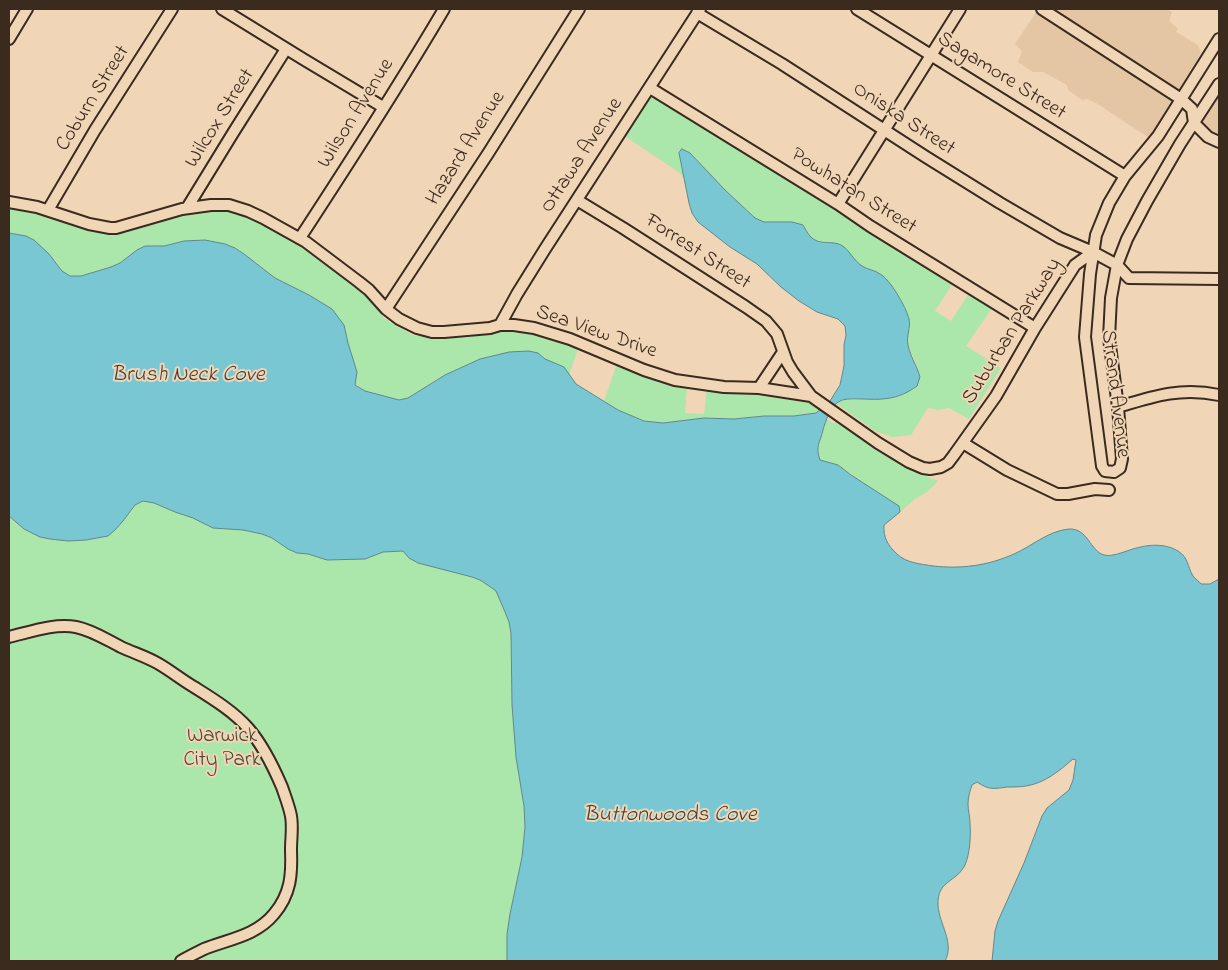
<!DOCTYPE html>
<html>
<head>
<meta charset="utf-8">
<style>
	body { margin:0 }
	#map { position:relative; width:1228px; height:970px; overflow:hidden; background:#f1d5b7; font-family:"Indie Flower",sans-serif }
	canvas { display:block }
	.frame { position:absolute; inset:0; border:10px solid #3b2a1e; pointer-events:none }
</style>
</head>
<body>
<div id="map">
<canvas width="1228" height="970"></canvas>
<div class="frame"></div>
</div>
<script>
const g = document.querySelector('canvas').getContext('2d');
g.lineJoin = 'round';
function paint(path, color) {
  g.fillStyle = color;
  g.fill(path, 'evenodd');
}
function strokePath(path, color, width, dash) {
  g.strokeStyle = color;
  g.lineWidth = width;
  g.lineCap = dash ? 'butt' : 'round';
  g.setLineDash(dash || []);
  g.stroke(path);
}
function write(font, color, halo, rows, align = 'center') {
  g.font = font + ' "Indie Flower",sans-serif';
  g.lineWidth = 4;
  g.setLineDash([]);
  g.textBaseline = 'middle';
  g.strokeStyle = halo;
  g.fillStyle = color;
  for (const [text, x, y, turn = 0] of rows) {
    g.save();
    g.translate(x, y);
    g.rotate((+turn || 0) * Math.PI / 180);
    g.textAlign = isNaN(turn) ? turn : align;
    if (halo) g.strokeText(text, 0, 0);
    g.fillText(text, 0, 0);
    g.restore();
  }
}
paint(new Path2D(`
	M1038,9H1166L1172,12L1169,21L1178,29L1176,32L1198,45L1201,53L1150,140L1145,135L1129,125L1098,104L1087,99L1082,100L1068,90L1067,85L1043,72H1033L1018,62L1022,51L1015,44Z
	M1219,87V139L1196,132L1206,107Z`), '#e4c6a4');
paint(new Path2D(`
	M652,90L790,182L953,283L935,311L951,321L969,293L992,308L966,346L1001,368L969,419L949,408L938,410L928,408L911,435L893,437L875,431L837,404L840,401L849,399L869,400L901,396L917,386C917,379 918,372 917,366C911,349 904,347 910,328L870,270L862,266L854,260L842,246L834,243L815,240L809,235L803,225L783,222H764L755,218L725,190L690,153H679L684,179L680,173L623,135Z
	M9,201L111,228L206,204L258,215L356,279L384,318L402,329L414,336H445L502,332H518L531,333L578,349L569,375L564,367L545,359L538,353L462,367L437,379L408,398L399,400L365,391L355,384L344,325L332,309L309,295L275,278L244,254L235,248L225,244L184,241L164,246H145L137,250L120,263L111,267L81,276H70L62,271L57,263L34,240L26,236L9,233Z
	M617,364L687,386L685,413L704,414L707,389L776,396L803,402H812L823,408L816,413L793,416H764L734,419L704,418L663,423L644,421L626,415L604,401Z
	M826,418L833,423L838,422L913,469L928,477L938,481L927,492L915,499L900,512L899,509L838,465L819,460L817,451L818,443Z
	M143,501L154,503L175,512L223,529L243,530L262,534L272,538L288,549L297,553L308,554L318,558L365,559L383,552L403,551L409,558L480,580L489,586L496,591L505,612L509,622L511,633L512,705L516,757L524,806L525,827L522,857L510,914L507,934V961H9V517L24,529L50,539L68,541L86,540L108,536L129,514L135,505Z`), '#abe6ab');
const water = new Path2D(`
	M682,149L690,153L725,190L755,218L764,222H792L803,225C806,230 809,237 815,240C822,244 833,241 841,245C849,249 854,261 862,266C868,270 875,270 880,274C890,279 906,307 909,319C911,328 906,336 908,345C910,356 917,366 920,377L917,386C899,399 885,400 863,399C855,399 846,398 840,401C831,405 825,422 823,430C820,443 815,446 820,460L838,465L851,475L899,506L900,512L884,525C883,537 888,546 897,554C906,563 921,564 933,566C961,569 987,566 1014,554C1032,546 1048,531 1069,529C1088,528 1090,551 1104,555C1112,557 1123,552 1130,550C1144,545 1163,542 1178,551C1189,558 1187,566 1193,576C1195,579 1199,581 1201,584H1210L1219,579V961H992L995,931L998,921L1024,863L1042,816L1047,808L1069,790L1073,780L1076,760L1073,759C1059,771 1045,783 1026,786C1020,787 1013,787 1007,787C993,789 989,790 977,782L972,785C970,791 968,797 968,804C968,810 970,817 970,823C971,836 970,853 965,865C956,883 937,880 938,905C939,924 955,943 945,961H507V934L510,914L522,857L525,827L524,806L516,757L512,705L511,633L509,622L505,612L496,591L489,586L480,580L472,577L418,563L409,558L403,551L383,552L365,559L327,560L308,554L297,553L288,549L272,538L262,534L243,530L213,528L193,518L175,512L154,503L143,501L135,505L123,521L115,530L108,536L86,540L68,541L50,539L40,537L24,529L9,516V233L26,236L34,240L49,254L62,271L70,276H81L111,267L120,263L137,250L145,246H164L184,241L205,240L225,244L235,248L244,254L275,278L309,295L332,309L344,325L348,343L357,372L355,385L365,391L399,400L408,398L445,375L480,359L509,352L529,351L538,353L545,359L564,367L576,384L618,410L644,421L663,423L704,418L734,419L764,416H794L816,413L830,401L840,385L844,366V345L846,335L845,326L838,319L817,312L799,301L781,287L757,264L730,247L698,222L692,213L689,203L679,153Z`);
paint(water, '#78c7d3');
strokePath(water, '#60888b', 1);
const minor = new Path2D(`
	M222,9L303,59L383,107
	M857,9L1125,176
	M1042,9L1181,99L1192,109L1194,123L1208,137L1219,142
	M697,13L782,64L926,157L1000,203L1060,238L1093,252L1117,265L1129,278L1219,279
	M9,39L27,9
	M1219,39L1158,136L1125,176L1109,203L1096,235L1090,274L1085,337L1102,466L1105,471L1114,472L1120,468L1122,459L1118,407L1109,338L1111,298L1117,265L1127,239L1147,201L1180,144L1219,84
	M650,88L838,204L870,226L1035,328
	M577,200L623,228L746,307L766,321L777,334L787,362L793,372L811,396
	M9,202L37,207L89,224L110,228H116L182,209L211,205H229L248,211L263,218L306,242L359,282L369,290L386,309L399,319L417,328L432,332H444L490,328L500,325H514L534,328L570,339L644,370L675,380L724,387L759,388L811,396L878,443L909,462L923,468L930,469L941,467L948,463L954,455L996,396L1035,328L1075,265L1093,252
	M838,204L960,9
	M187,208L233,133L286,49
	M48,210L95,130L172,9
	M300,238C349,163 398,87 444,9
	M386,309L489,152L579,9
	M500,325L517,294L545,249L700,9
	M759,388L783,352
	M1118,407C1154,396 1181,387 1219,395
	M963,443L1007,470L1057,494H1068L1095,489L1109,490
	M9,637C30,632 54,623 76,627C92,630 107,640 121,647C134,653 147,657 159,664C171,671 182,680 194,687C213,699 233,711 248,728C263,745 273,766 282,787C285,796 289,806 291,816C293,827 291,838 291,850C292,874 291,894 274,914C256,936 229,939 204,949C196,953 188,957 181,961`);
strokePath(minor, '#3b2a1e', 14);
strokePath(minor, '#f1d5b7', 10);
write('21px', '#3b2a1e', '#f1d5b7', [
	["Sagamore Street",1001,77,32],
	["Coburn Street",94,99,-58],
	["Wilson Avenue",357,114,-58],
	["Wilcox Street",221,119,-58],
	["Oniska Street",903,120,33],
	["Hazard Avenue",467,149,-58],
	["Ottawa Avenue",583,156,-57],
	["Powhatan Street",853,192,32],
	["Forrest Street",697,253,33],
	["Suburban Parkway",1013,332,-58],
	["Sea View Drive",596,333,19],
	["Strand Avenue",1114,394,83]
]);
write('21px', '#4c4633', '#f1d5b7', [
	["Warwick",222,738],
	["City Park",222,762]
]);
write('italic 22px', '#444239', '#f1d5b7', [
	["Brush Neck Cove",188,376],
	["Buttonwoods Cove",670,816]
]);
</script>
</body>
</html>
